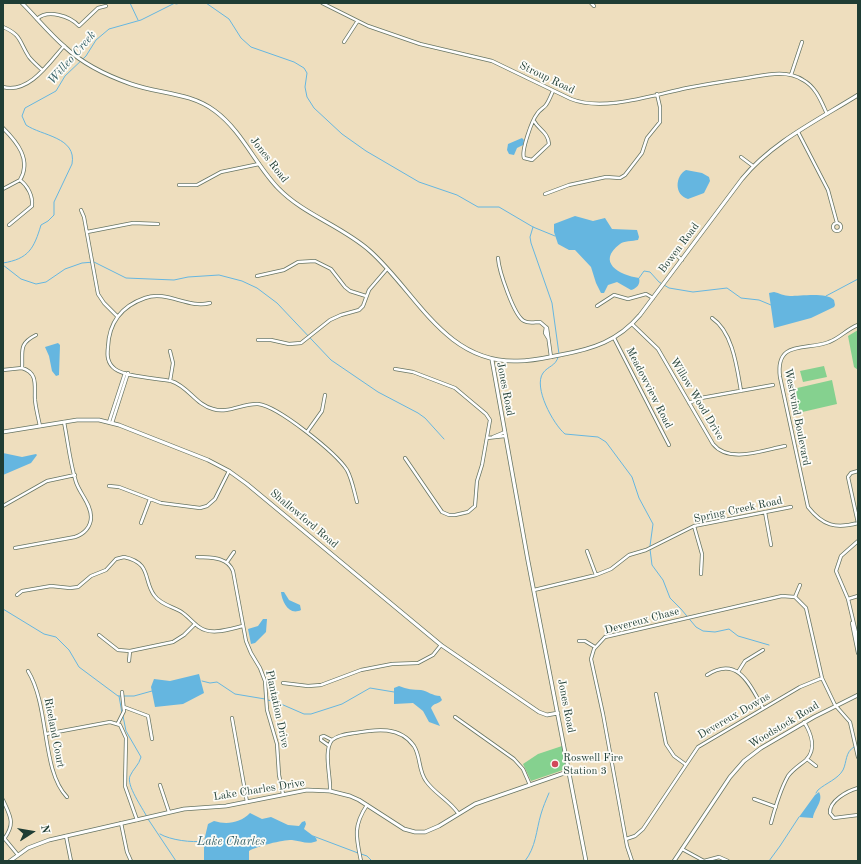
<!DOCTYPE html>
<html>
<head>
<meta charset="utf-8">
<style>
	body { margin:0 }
	#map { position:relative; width:861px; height:864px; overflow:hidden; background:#eedebe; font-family:"Old Standard TT",serif }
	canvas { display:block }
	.frame { position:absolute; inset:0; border:4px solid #1f3d34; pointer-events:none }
	.north { position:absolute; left:12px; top:812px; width:40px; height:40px; -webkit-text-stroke:3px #fdfcf7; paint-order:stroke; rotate:78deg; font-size:11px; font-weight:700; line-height:16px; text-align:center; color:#1f3d34 }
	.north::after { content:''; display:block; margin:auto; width:14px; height:18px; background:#1f3d34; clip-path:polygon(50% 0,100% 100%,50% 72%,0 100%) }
</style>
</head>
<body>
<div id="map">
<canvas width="861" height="864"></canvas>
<div class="frame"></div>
<div class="north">N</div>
</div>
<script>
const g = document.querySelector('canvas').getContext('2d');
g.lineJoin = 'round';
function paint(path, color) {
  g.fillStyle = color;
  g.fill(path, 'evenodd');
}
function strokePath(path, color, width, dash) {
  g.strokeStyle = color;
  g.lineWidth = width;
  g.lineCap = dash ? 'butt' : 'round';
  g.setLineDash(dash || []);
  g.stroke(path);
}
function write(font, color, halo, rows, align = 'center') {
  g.font = font + ' "Old Standard TT",serif';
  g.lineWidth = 3.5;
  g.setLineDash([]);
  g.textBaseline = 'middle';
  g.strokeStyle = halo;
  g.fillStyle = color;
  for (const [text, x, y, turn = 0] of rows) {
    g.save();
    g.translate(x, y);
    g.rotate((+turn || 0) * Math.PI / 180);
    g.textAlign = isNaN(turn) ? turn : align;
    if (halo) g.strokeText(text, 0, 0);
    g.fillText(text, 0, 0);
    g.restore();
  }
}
paint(new Path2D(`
	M858,330V370L854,367L848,336Z
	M824,366L827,377L803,382L800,371Z
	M832,380L837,404L798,413L793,389Z
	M562,746L566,769L531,781L523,764L538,754Z`), '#85d18f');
paint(new Path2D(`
	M522,138L524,140L523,145L517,148L514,155L509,154L507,150L508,144Z
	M686,170L702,173L709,177L710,181L704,193L688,199C674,195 675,176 686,170Z
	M575,216L593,221L605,218L612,229L637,230L639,237L638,240C633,241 623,241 620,244C596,262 619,275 639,278C641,284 636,289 631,290L617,282L608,285L604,293H601L596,283L591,267L575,250H569L558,244L554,232V224Z
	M774,292C779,293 784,296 790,296C801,296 827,292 834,300L835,305L834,307L811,318L774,328L769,293Z
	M58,343L60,345L59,375L56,376L52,371L49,356L45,347Z
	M3,453L22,457L36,454L37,455L31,463L3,475Z
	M281,592H284L289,600L300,605L301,610C289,616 282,602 281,592Z
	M263,619H267L266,632L255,643L251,644L248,629L258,626Z
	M199,674L204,693L183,704L155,707L151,687L154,679L170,681Z
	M399,686C407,689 413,690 421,690C427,691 433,696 440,696L442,700C439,704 433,703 431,708L440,726L429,722L423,711L413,703L394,704V688Z
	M819,792C824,801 814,809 813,818L799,817L815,795Z
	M250,813L262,819L271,817L288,825L299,826L302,822L305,821L306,824L304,829L316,838L317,841C309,845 300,841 292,840C282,840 257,846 249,851V861H204V841L208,824L214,821C227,825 240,823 250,813Z`), '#65b6e0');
strokePath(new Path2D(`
	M130,3L138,20
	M206,3L229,19L241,38L251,47L294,62L304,68L307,73L305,87L307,97L314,108L342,134L366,151L419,182L457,195L478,207H499L533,227L555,236
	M176,4L181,3
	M533,227L530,237L531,243L552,303L559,354
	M3,263C29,259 34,248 41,225L48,221L54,215V202L72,164C77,137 42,136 26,125L22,116L25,108L56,91L65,76L86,56L96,40L109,29L141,20L175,3
	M3,265L21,279L36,284L46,282L65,269L82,263L94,262L126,278L174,280L188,277L219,275L242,281L257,288L277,303L331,360L378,392L418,413L425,418L444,439
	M639,278L644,271L650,272L659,282L669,288L693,292L727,288L741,298L759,300L771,305
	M826,296L858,279
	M558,357C556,366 548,366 543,373C533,387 553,424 565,434L598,437L606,442L632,477L639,498L653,524L650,546
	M650,549L652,565L663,580L670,598L681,609L696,627L703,631L715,632L729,629L738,636L769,645
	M3,609L44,634L56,637L69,650L79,667L118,696H134L152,691
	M202,681L210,683L217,682L235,694L265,699
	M119,696L122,713
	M268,700L281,704L304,714H311L342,704L370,688L394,692
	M123,716L126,731L141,757C139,765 133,769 130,776C126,785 142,807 147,817
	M816,793L818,790C826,783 838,779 843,770C847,762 845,752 854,747
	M148,819L176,861
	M160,834C170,840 192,843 204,841
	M313,836L358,853
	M361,854L367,856L372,861
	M525,861C536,847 536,831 541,814C543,807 546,800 549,793
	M769,861L780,846L799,817`), '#65b6e0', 1);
const minor = new Path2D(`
	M322,3L368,26L420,44L492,61L571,99C603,112 653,95 687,88C707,84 727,81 747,78C765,75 787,69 803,80C816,87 821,101 827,114
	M591,3L594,6
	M37,19C48,9 70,16 79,26L98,8L106,6
	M3,27C22,35 19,42 29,57C33,62 38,66 42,70
	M344,42L357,22
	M791,75L802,42
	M3,87C29,94 49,63 64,46
	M534,121C539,130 548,132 549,144L532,160L524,158C521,151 532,120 537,114C539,110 544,108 546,105C549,101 551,95 553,91
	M3,128C17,142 32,160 20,180L3,189
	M798,132L828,190L837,223
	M741,157L753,166
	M179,185H197L221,172L259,164
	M545,194L569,185L606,177L620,178L625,175L642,153L647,138L660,122V107L657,94
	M81,210L84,217L98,294L104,303L117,316
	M833 227a4 4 0 1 1 8 0a4 4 0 1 1-8 0Z
	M9,225L32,206C33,196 28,186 20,180
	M87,232L133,223L158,224
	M675,254L682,260
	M498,258C499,271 514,316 524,321C529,324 535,322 540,322L547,328L551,357
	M257,276L284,270L298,262L315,261L331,269L345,287L350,291L366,296
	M210,303C188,309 167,290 145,298C122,306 109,322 108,347C107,355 107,363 115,369C126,377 156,378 171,381C188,386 196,405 213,409C228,414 243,403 258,404C278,406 336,453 347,470C352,479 354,491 357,502
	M597,306L614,295L628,299L646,294L653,298
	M712,318C733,332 737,368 741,391
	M632,324L658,349L713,444C729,464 763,450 785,446
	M858,325C847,329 840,338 829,342C807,351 775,339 780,377L808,507C823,526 836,529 858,523
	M546,327L545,333L548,338
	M614,338L669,445
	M258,340H271L289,344L301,343L330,320L341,315L359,310L363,306L369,290L387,269
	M22,368C23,351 18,344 36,335
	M395,369L413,372L455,388L486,414L490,420L482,465L477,481L475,506L468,512L455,515H449L442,512L405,458
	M3,370L22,368C39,373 34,387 35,400C36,409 38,417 40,426
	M170,381L173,363L170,351
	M689,403L701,398L773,385
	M109,422L125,373
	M112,423L128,373
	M307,432L322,411L325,395
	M493,437L505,432
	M487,438L505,436
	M858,471L851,473L848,477L858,523
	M109,486L119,487L161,503L200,508L207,506L215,499L229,471
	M3,506L47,481L75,475
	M765,512L771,545
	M141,523L150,499
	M694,526L702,554L701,574
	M858,541L841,556L836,571L848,599L858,641
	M15,548L75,537C84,534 91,527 91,517C91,504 80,494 76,482C70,463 68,442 64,422
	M587,551L596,575
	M197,557C210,558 227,556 233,571L246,641L251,653L260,668L265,681L267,710L277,744L279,775L283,794
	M227,562L234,552
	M534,590L596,575L611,569L629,555L646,550L694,526L791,507
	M17,595L22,591L51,586L70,588L78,587L91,576L106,570L116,559L124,557C152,563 143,580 154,595C160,604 171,606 180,611C187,615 192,622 199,627C211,636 230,629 243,626
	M795,597L800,585
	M848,599L858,596
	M852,623L858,653
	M99,635L118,650L130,651L173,642L184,635L195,624
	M579,641H585L595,647
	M129,661L130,651
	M28,671C50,707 41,770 67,797
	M738,672L745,661L763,650
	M707,675C738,655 750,685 763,708
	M283,683L308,686L321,685L361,670L392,664L418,663L433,655L441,645
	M656,694L666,744L674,756L685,764
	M124,707L148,716L152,739
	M455,717L514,759L523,769L530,785
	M232,718L247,802
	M118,723L124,711L122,692
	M46,734L110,722L120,725L126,738L125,786L137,820
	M328,745L321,740V737L324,736L332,740
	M807,759L816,766
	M160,785L169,812
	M858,788C847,791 829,801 830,813L834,818L858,815
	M330,791C331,777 323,751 332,740C338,735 347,734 355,733C376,729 400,726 414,746C421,757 418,770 426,781C434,793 449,800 458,813
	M754,799L776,807
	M3,800C10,816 16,823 4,839
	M121,823L127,852L131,861
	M771,823C775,808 780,790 788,776C793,769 800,765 806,760C817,749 811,733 804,722
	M66,836L71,861
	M4,838L18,855
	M626,839L635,836L643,829L698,747L800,687L822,678
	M682,849L704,861L719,857L728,861
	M361,861C356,837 353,826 367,805
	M632,861L627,846L603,714L591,659L594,649L605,637L782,596L795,597L806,608L822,678L835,705L850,722L858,757`);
const tertiary = new Path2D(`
	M22,3C36,17 49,33 65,47C83,64 108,76 131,84C159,94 190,92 215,111C242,131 255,164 278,188C304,215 342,226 370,251C416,292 444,361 514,361C529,362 545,358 560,355C593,349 618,341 640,315L742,179C772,142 818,120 858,95
	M492,360L528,561L586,861
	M3,432L77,420H99L119,425L208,460L229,471L247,484L441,645L539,712L547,715L558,713
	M10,861L28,848L49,840L184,809L226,806L307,790L330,791L350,796L359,800L404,829L415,832H425L439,826L475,804L570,771
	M674,861L730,777L744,761L761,748L814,717L858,695`);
strokePath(minor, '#677564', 4);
strokePath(tertiary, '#677564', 4.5);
strokePath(minor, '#fff', 2.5);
strokePath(tertiary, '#fff', 3);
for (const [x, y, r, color] of [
	[555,764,4,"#d1495b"]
]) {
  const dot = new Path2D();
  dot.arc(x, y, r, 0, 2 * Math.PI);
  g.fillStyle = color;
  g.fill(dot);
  strokePath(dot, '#fdfcf7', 1.5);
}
write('11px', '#1f3d34', '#fdfcf7', [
	["Stroup Road",547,78,26],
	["Jones Road",269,160,52],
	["Bowen Road",679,248,-53],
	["Meadowview Road",649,388,63],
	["Jones Road",505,389,79],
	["Willow Wood Drive",697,399,59],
	["Westwind Boulevard",797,417,79],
	["Spring Creek Road",738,510,-12],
	["Shallowford Road",304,519,40],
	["Devereux Chase",642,621,-15],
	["Jones Road",566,706,79],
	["Plantation Drive",277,709,78],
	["Devereux Downs",734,716,-30],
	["Woodstock Road",784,725,-31],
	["Riceland Court",54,733,79],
	["Lake Charles Drive",259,790,-9]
]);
write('11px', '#1f3d34', '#fdfcf7', [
	["Roswell Fire",563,758],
	["Station 3",563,771]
], 'left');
write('italic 12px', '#346168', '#fdfcf7', [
	["Willeo Creek",72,58,-49],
	["Lake Charles",231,842]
]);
</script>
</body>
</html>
